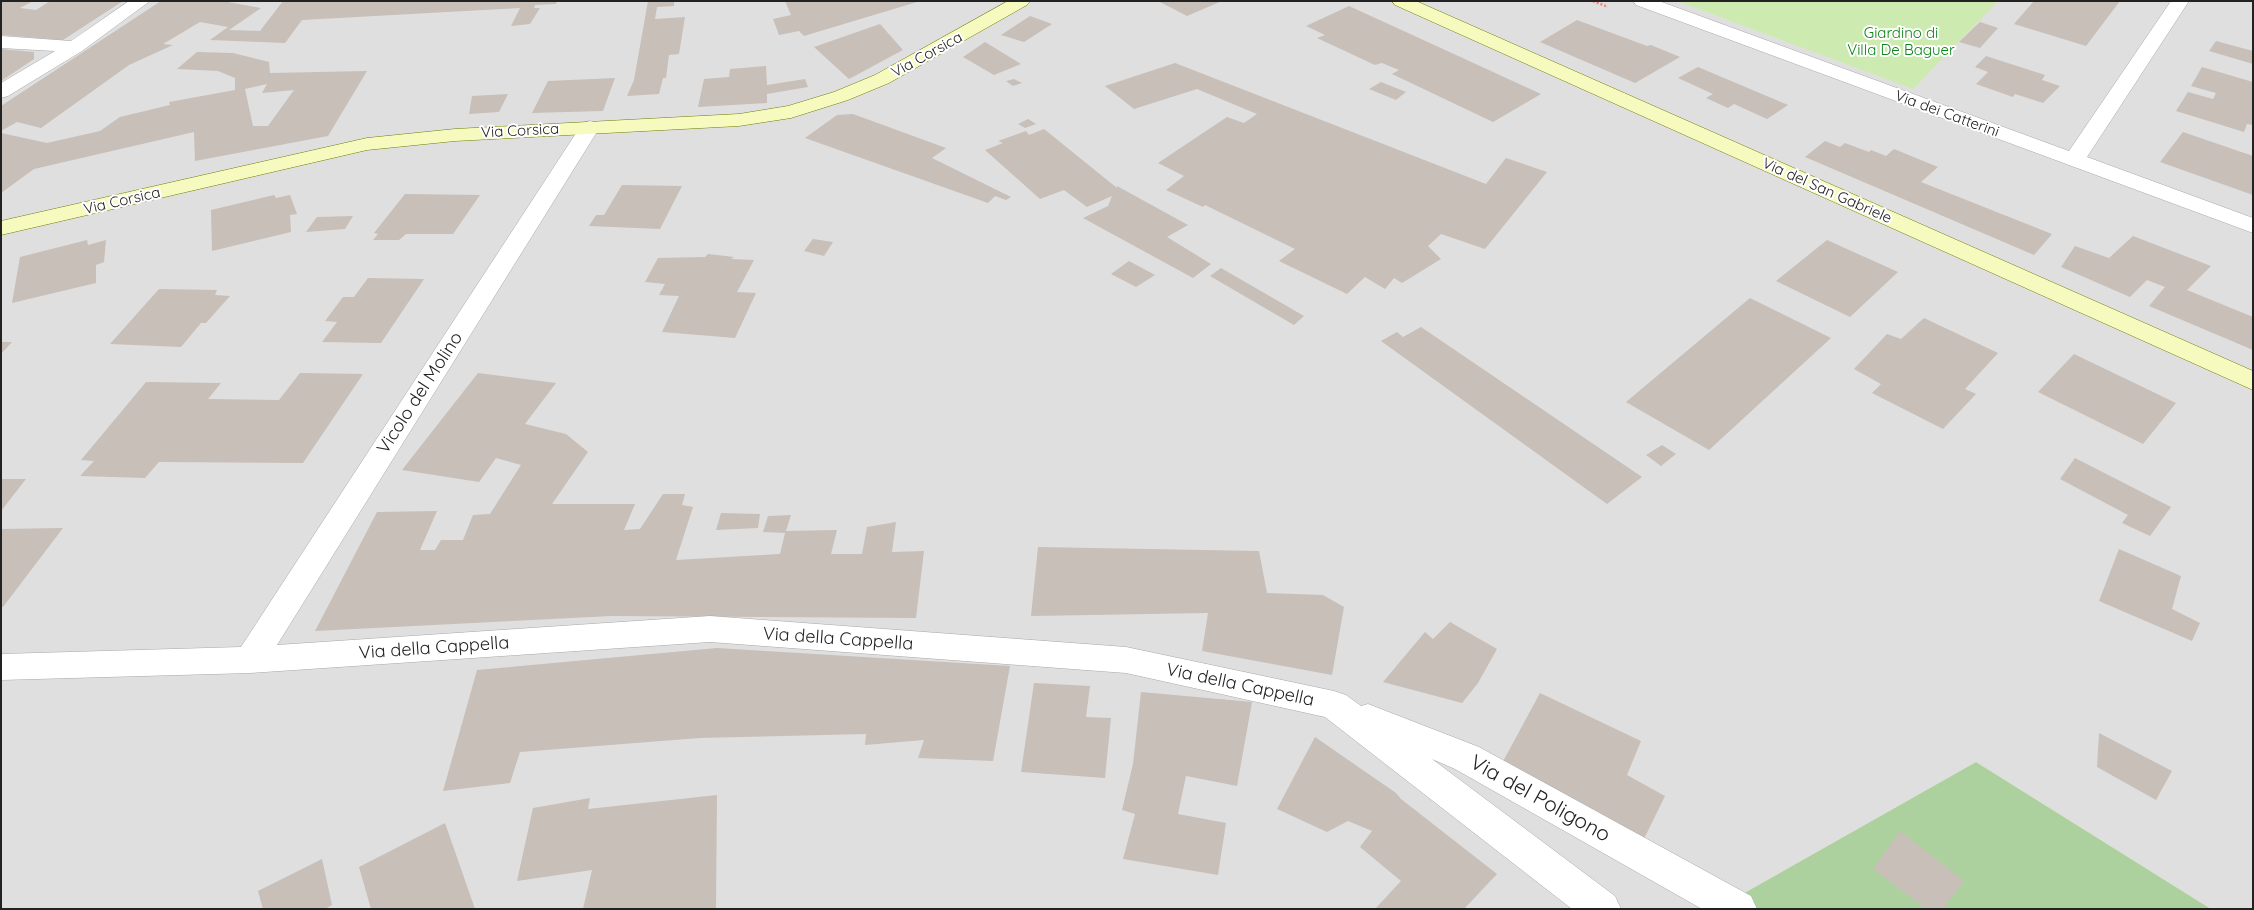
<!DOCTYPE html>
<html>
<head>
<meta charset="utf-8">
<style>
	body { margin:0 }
	#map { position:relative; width:2254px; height:910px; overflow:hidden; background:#f2efe9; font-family:Quicksand,sans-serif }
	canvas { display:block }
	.frame { position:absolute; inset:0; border:2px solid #222; pointer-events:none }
</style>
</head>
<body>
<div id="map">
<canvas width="2254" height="910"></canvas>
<div class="frame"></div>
</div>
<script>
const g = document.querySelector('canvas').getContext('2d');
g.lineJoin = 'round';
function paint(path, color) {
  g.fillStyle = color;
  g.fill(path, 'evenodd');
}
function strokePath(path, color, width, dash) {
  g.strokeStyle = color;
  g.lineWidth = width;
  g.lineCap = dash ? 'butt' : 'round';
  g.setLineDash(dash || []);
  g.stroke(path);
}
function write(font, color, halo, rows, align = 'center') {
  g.font = font + ' Quicksand,sans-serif';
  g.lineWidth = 4;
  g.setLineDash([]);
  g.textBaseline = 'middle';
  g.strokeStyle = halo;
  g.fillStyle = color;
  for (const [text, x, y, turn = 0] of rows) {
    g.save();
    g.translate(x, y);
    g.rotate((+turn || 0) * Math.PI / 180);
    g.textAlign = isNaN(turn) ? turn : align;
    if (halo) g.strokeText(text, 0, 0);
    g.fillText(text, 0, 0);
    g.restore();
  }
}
paint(new Path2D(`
	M1,1H2253V909H2211L1976,762L1716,909H1Z`), '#e0dfdf');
paint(new Path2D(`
	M1677,1H1998L1913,89Z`), '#cdebb0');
paint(new Path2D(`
	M1976,762L2211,909H1716Z`), '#add19e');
paint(new Path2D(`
	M1,1H33L20,8L36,10L50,1H123L63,40L1,35Z
	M161,1H222L261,8L229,30L260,31L283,1H557L556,4L535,5L534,8H540L530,24L511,26L520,8L302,20L285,43L210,40L228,27L200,22L163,44L173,45L129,65L41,128L17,122L1,131V106Z
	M648,1H674V6L657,7L655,19L685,17L679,54L669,55L666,78H663L659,94L627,96L634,80Z
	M785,1H917V2L804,36L799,31L779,35L773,19L791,15Z
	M1158,1H1222L1187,16Z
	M2034,1H2120L2086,46L2014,24Z
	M1349,6L1443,49L1541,94L1493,122L1392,74L1399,70L1382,63L1375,65L1317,38L1325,35L1306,26Z
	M1030,16L1052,24L1024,42L1001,35Z
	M1577,20L1647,46L1651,45L1680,57L1635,83L1540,42Z
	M1980,22L1998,28L1980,48L1959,42Z
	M880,24L903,50L849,79L814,47Z
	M2216,41L2253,51V64L2209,51Z
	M985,42L1021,64L994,75L963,57Z
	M1,49L34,52V59L1,81Z
	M197,52L233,53L269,62L270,73L367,71L328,136L195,161L194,132L34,169L1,193V133L47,143L100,131L120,117L170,105L169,102L235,90V78L218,71L177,69ZM267,84L262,93L294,90L268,126H253L245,89Z
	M1986,56L2045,75L2042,80L2060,86L2043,103L2015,94L2013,97L1976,84L1988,72L1975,67Z
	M1175,63L1486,184L1506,158L1547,172L1485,249L1441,234L1428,246L1441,259L1402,283L1394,278L1385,289L1365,277L1347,294L1279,261L1295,249L1205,205L1203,207L1166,190L1184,176L1158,163L1227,117L1244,123L1257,114L1197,89L1134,109L1105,86Z
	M766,66L767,85L805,79L808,87L767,94V103L698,107L704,79L729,77L730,69Z
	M1698,67L1788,105L1767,119L1734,104L1728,108L1706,98L1713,94L1678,78Z
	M2202,67L2253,82V125L2247,124L2244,132L2176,111L2188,92L2213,99L2216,93L2191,86Z
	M615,78L603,111L532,113L548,81Z
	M1014,79L1022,83L1013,86L1006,81Z
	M1381,82L1406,92L1396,100L1369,89Z
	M508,94L499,112L469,114L472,96Z
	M853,114L946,148L932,158L1011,197L1006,200L995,196L988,203L805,138L837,115Z
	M1028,119L1036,124L1025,128L1018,124Z
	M1044,129L1117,188V186L1188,225L1167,237L1211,264L1193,278L1083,218L1108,206L1112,196L1087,207L1064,190L1040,199L985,150L1003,143L998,141L1026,131L1029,135Z
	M2183,132L2253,156V195L2160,162Z
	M1825,141L1840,147L1845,143L1869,152L1871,150L1886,156L1894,149L1938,167L1921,182L2052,234L2034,255L1805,157Z
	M622,185L682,186L660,229L589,226L596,215H604Z
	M405,194L480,195L453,234H406L399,240H373L378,234L374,233Z
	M274,195L276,198L290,195L297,214L290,215L291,232L212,251L211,210Z
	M353,216L345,229L306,232L317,217Z
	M2133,236L2211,266L2187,290L2253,317V350L2149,306L2165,287L2147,280L2130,297L2061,267L2075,246L2109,258Z
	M813,239L833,242L824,256L804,251Z
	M87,240L88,245L106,240L104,262L96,265V283L12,303L20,257Z
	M1827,240L1898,272L1850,317L1776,281Z
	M708,254L734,257L731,259L754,260L737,292L756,293L735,338L662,332L679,296L659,295L665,284L645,282L658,258L705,257Z
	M1129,261L1155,275L1136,287L1111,274Z
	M1221,268L1304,316L1294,325L1210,276Z
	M368,278L424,279L381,343L322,342L337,322L325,321L343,297H354Z
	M159,289L217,290L215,295L230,296L206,323H201L181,347L110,344Z
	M1750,298L1831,338L1709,450L1626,402Z
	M1924,318L1998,353L1965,389L1976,394L1943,429L1872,393L1881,384L1854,369L1887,334L1901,339Z
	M1421,327L1642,477L1607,504L1381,341L1397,332L1403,337Z
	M1,342H12L1,354Z
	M2074,354L2176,403L2143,444L2038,392Z
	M300,373L363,374L303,463L159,462L145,478L80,476L94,461L81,460L146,382L221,383L208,399L279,400Z
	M478,373L556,383L525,424L566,434L588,452L552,504H635L624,530L640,529L663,494H685L682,505L693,507L676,560L780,554L785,533L763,532L768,516L791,515L786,531L837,530L831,554H862L867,527L896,522L892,552L924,551L916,618L611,616L315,631L377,512L437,511L420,550H435L441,540H463L473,515L490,514L521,465L496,458L479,482L402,470Z
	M1662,445L1676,454L1661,466L1646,455Z
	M2075,458L2171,507L2150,536L2122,523L2128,515L2060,479Z
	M1,479H26L1,511Z
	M721,513L760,514L758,528L716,530Z
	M63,528L3,607H1V529Z
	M1038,547L1259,551L1267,593L1323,595L1344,607L1332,675L1202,651L1208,613L1031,616Z
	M2119,549L2181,576L2172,609L2200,623L2192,641L2099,601Z
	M1450,622L1497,649L1478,683L1462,703L1383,682L1425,632L1433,639Z
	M717,648L1010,666L993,761L918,758L924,740L865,745L866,734L700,738L520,752L510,783L443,791L477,670Z
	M1034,683L1090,686L1086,717L1111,718L1105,778L1021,772Z
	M1141,692L1252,702L1237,786L1186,776L1178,814L1226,823L1218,875L1123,859L1135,814L1122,810L1133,764Z
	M1540,693L1641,741L1627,775L1665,796L1640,847L1500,767Z
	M2099,733L2172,771L2156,800L2097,767Z
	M1315,737L1396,793L1401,799L1497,874L1464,909H1375L1401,881L1360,847L1372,831L1348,821L1327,832L1277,809Z
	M717,795L716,909H583L592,870L517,881L533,808L590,798L588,809Z
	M445,823L475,909H371L359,867Z
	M1900,831L1964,881L1943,909H1926L1873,869Z
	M322,859L332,905L325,909H263L258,891Z`), '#c7bfb8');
const minor = new Path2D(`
	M129,1H150L82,51L8,96L1,98V83L55,51L1,48V36L71,41Z
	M1633,1H1659L2069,151L2171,1H2189L2087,157L2253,218V233L1636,5Z
	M590,121L597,123L600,127L277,645L710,616L1126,647L1334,691L1346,695L1361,706L1368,704L1479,747L1751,896L1757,909H1702L1455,769L1432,759L1615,896L1621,909H1572L1325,717L1126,673L710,642L250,673L1,680V654L241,647L580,127L583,123Z`);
const secondary = new Path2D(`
	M1008,1H1030L1027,5L889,83L848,100L791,118L739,126L455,141L367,150L1,235V221L367,138L455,129L739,114L788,106L834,92L875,75Z
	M1392,1H1416L2253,371V390L1395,5Z`);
strokePath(minor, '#a9a9a9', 1);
strokePath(secondary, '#707d05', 1);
strokePath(new Path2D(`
	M1593,1L1608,7`), '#fa8072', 2.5, [2, 2]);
paint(minor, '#fff');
paint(secondary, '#f7fabf');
write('15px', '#0c8416', '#fff', [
	["Giardino di",1901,33],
	["Villa De Baguer",1901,50]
]);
write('15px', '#222', '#fff', [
	["Via Corsica",927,55,-29],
	["Via dei Catterini",1947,114,20],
	["Via Corsica",520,131,-3],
	["Via del San Gabriele",1827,191,24],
	["Via Corsica",122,201,-13]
]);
write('18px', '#222', '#fff', [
	["Vicolo del Molino",420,393,-57],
	["Via della Cappella",838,639,4],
	["Via della Cappella",434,648,-4],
	["Via della Cappella",1240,685,12]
]);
write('21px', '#222', '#fff', [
	["Via del Poligono",1540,799,29]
]);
</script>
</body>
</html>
